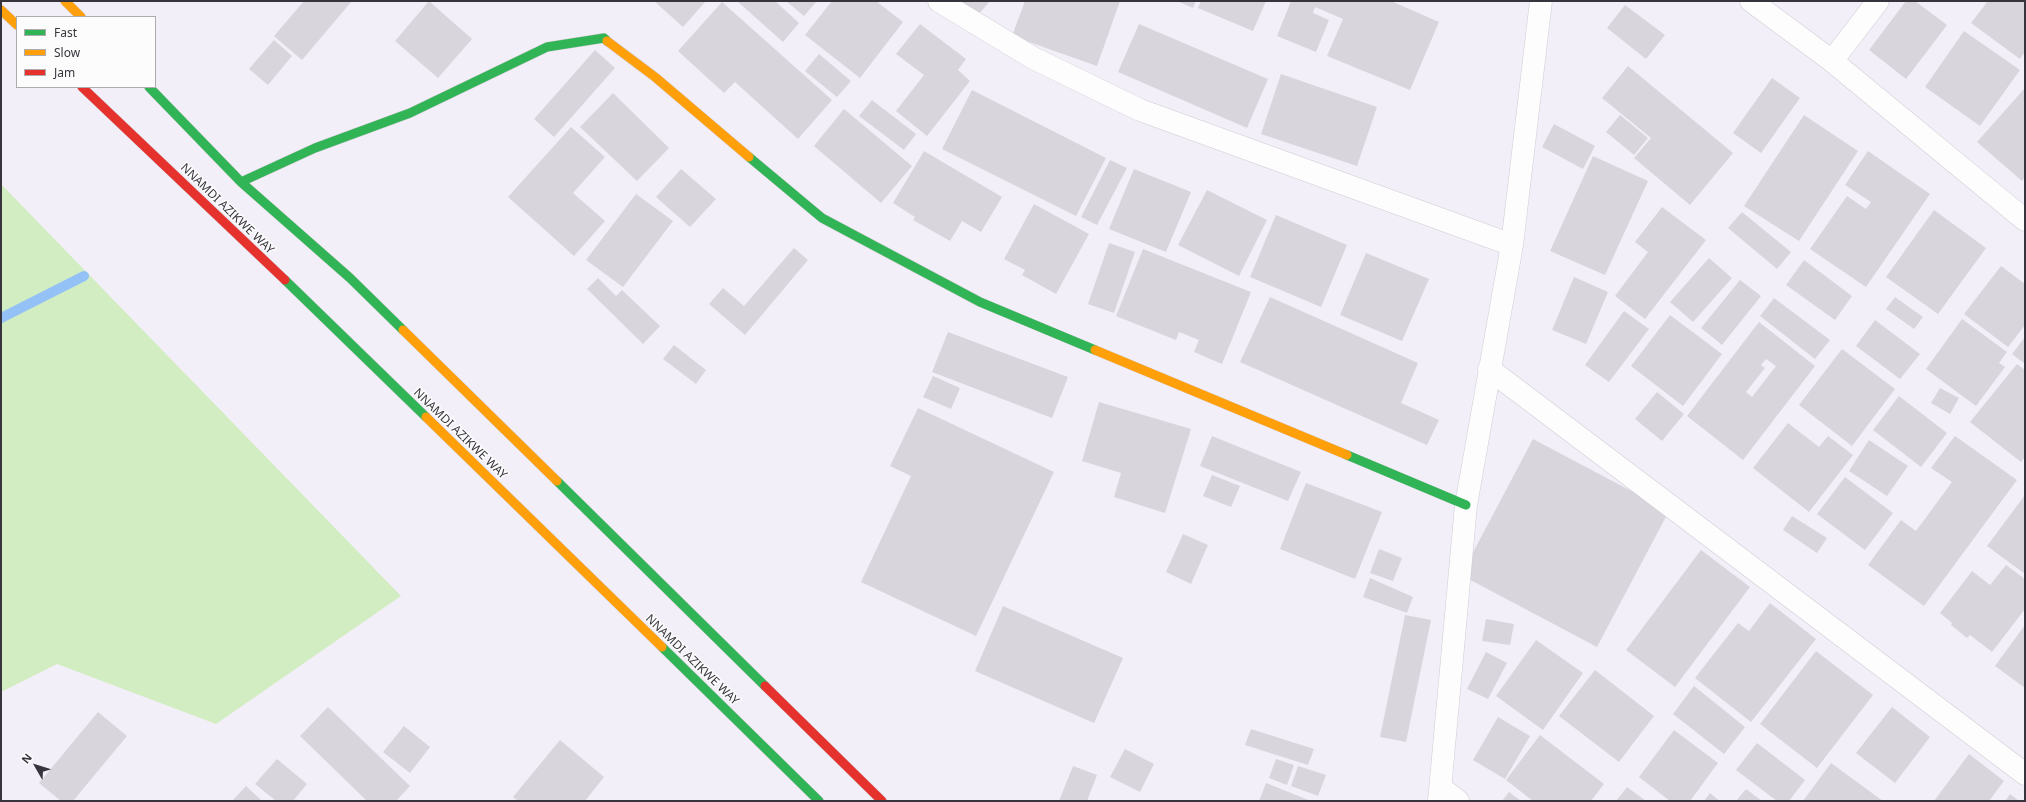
<!DOCTYPE html>
<html>
<head>
<meta charset="utf-8">
<style>
	body { margin:0 }
	#map { position:relative; width:2026px; height:802px; overflow:hidden; background:#f3eff8; font-family:"Noto Sans",sans-serif }
	canvas { display:block }
	.frame { position:absolute; inset:0; border:2px solid #38343d; pointer-events:none }
	.legend { position:absolute; left:16px; top:16px; width:140px; height:72px; box-sizing:border-box; background:#fcfcfc; border:1px solid #aeacb0; margin:0; padding:5px 7px; list-style:none; font-size:12px; color:#38343d }
	.legend li { display:flex; align-items:center; gap:8px; height:20px }
	.legend b { width:20px; border:1px solid #aeacb0 }
	.north { position:absolute; left:16px; top:746px; width:40px; height:40px; -webkit-text-stroke:3px #fcfcfc; paint-order:stroke; rotate:309deg; font-size:11px; font-weight:700; line-height:16px; text-align:center; color:#38343d }
	.north::after { content:''; display:block; margin:auto; width:14px; height:18px; background:#38343d; clip-path:polygon(50% 0,100% 100%,50% 72%,0 100%) }
</style>
</head>
<body>
<div id="map">
<canvas width="2026" height="802"></canvas>
<div class="frame"></div>
<ul class="legend">
<li><b style="height:5px;background:#30b455"></b>Fast</li>
<li><b style="height:5px;background:#ff9f0a"></b>Slow</li>
<li><b style="height:5px;background:#e5322d"></b>Jam</li>
</ul>
<div class="north">N</div>
</div>
<script>
const g = document.querySelector('canvas').getContext('2d');
g.lineJoin = 'round';
function paint(path, color) {
  g.fillStyle = color;
  g.fill(path, 'evenodd');
}
function strokePath(path, color, width, dash) {
  g.strokeStyle = color;
  g.lineWidth = width;
  g.lineCap = dash ? 'butt' : 'round';
  g.setLineDash(dash || []);
  g.stroke(path);
}
function write(font, color, halo, rows, align = 'center') {
  g.font = font + ' "Noto Sans",sans-serif';
  g.lineWidth = 3;
  g.setLineDash([]);
  g.textBaseline = 'middle';
  g.strokeStyle = halo;
  g.fillStyle = color;
  for (const [text, x, y, turn = 0] of rows) {
    g.save();
    g.translate(x, y);
    g.rotate((+turn || 0) * Math.PI / 180);
    g.textAlign = isNaN(turn) ? turn : align;
    if (halo) g.strokeText(text, 0, 0);
    g.fillText(text, 0, 0);
    g.restore();
  }
}
paint(new Path2D(`
	M1,184L401,596L216,724L57,664L1,692Z`), '#d3edc3');
strokePath(new Path2D(`
	M1,318L84,276`), '#94c2f6', 10);
paint(new Path2D(`
	M304,1H352L302,60L274,36Z
	M429,1L472,39L438,78L395,41Z
	M654,1H706L683,27Z
	M737,1H775L799,23L783,42Z
	M786,1H817L804,16Z
	M832,1H876L903,22L860,78L805,35Z
	M961,1H990L979,14Z
	M1025,1H1120L1097,66L1012,36Z
	M1177,1H1196L1193,8Z
	M1201,1H1266L1253,31L1198,8Z
	M1291,1H1391L1439,22L1410,90L1327,56L1343,19L1315,7L1313,13L1329,20L1316,52L1277,36Z
	M1906,1H1915L1947,25L1906,79L1869,50Z
	M1988,1H2025V52L2020,59L1971,23Z
	M722,2L832,100L798,139L735,82L724,93L678,51Z
	M1625,5L1665,35L1646,59L1607,28Z
	M920,24L966,59L958,70L970,81L927,136L896,111L924,75L896,54Z
	M1139,24L1268,79L1247,128L1118,72Z
	M1964,31L2020,70L1980,126L1925,87Z
	M274,40L292,56L268,85L249,69Z
	M595,50L615,68L554,137L534,119Z
	M819,54L851,81L837,97L805,71Z
	M1628,66L1733,153L1690,205L1634,158L1651,138L1602,98Z
	M1281,74L1377,107L1357,166L1261,134Z
	M1772,78L1800,98L1761,153L1733,133Z
	M2024,89L2025,177L2022,181L1977,142Z
	M972,90L1106,158L1076,216L942,149Z
	M613,93L669,148L637,181L580,127Z
	M872,100L916,134L904,150L859,116Z
	M844,109L912,166L881,203L814,146Z
	M1620,115L1648,138L1634,155L1606,132Z
	M1804,115L1858,151L1799,241L1744,206Z
	M1554,124L1595,146L1583,169L1542,147Z
	M571,127L605,157L573,193L605,221L574,256L508,197Z
	M924,151L1002,197L981,232L962,221L950,241L913,220L915,217L893,203Z
	M1868,151L1930,194L1866,287L1810,249L1847,196L1866,209L1871,202L1845,185Z
	M1593,156L1648,181L1605,275L1550,251Z
	M1110,160L1127,168L1097,225L1081,217Z
	M681,169L716,199L690,227L656,197Z
	M1134,169L1191,192L1166,252L1109,229Z
	M1207,190L1267,220L1239,276L1178,245Z
	M636,194L673,221L623,287L586,260Z
	M1034,204L1089,234L1056,294L1022,275L1025,270L1004,259Z
	M1662,207L1706,240L1645,319L1615,296L1648,252L1635,242Z
	M1934,210L1986,248L1938,314L1886,277Z
	M1742,212L1791,252L1777,269L1728,228Z
	M1276,215L1347,245L1321,307L1250,277Z
	M1109,243L1135,252L1114,313L1088,304Z
	M794,248L808,260L745,335L709,304L723,288L744,306Z
	M1143,249L1251,292L1222,364L1194,352L1199,340L1179,332L1176,340L1116,316Z
	M1366,253L1429,279L1402,341L1340,315Z
	M1709,258L1732,278L1693,322L1670,302Z
	M1804,260L1852,296L1835,320L1786,285Z
	M2001,266L2025,284V325L2008,347L1964,314Z
	M1574,277L1608,292L1586,344L1552,330Z
	M598,278L616,296L622,290L660,326L643,344L587,289Z
	M1740,280L1761,296L1722,345L1701,328Z
	M1270,297L1418,363L1401,403L1439,420L1427,445L1240,362Z
	M1895,297L1923,317L1914,329L1886,309Z
	M1774,298L1830,340L1815,359L1760,316Z
	M1624,311L1649,329L1609,382L1585,365Z
	M1670,315L1722,354L1683,406L1631,366Z
	M1962,319L2007,352L1999,363L2005,367L1976,406L1926,369Z
	M1875,320L1920,354L1900,379L1856,346Z
	M1759,322L1815,366L1743,460L1687,416ZM1766,359L1776,366L1752,397L1746,392L1765,368L1761,365Z
	M948,332L1068,377L1052,418L932,372Z
	M2025,337V364L2012,354Z
	M674,345L706,370L696,384L663,359Z
	M1842,349L1895,389L1852,446L1799,405Z
	M2017,364L2025,370V457L2021,462L1970,422Z
	M933,376L960,388L951,409L923,397Z
	M1940,388L1959,398L1950,414L1931,403Z
	M1657,392L1684,414L1662,441L1635,419Z
	M1899,396L1947,433L1921,467L1873,430Z
	M1099,402L1191,429L1165,513L1114,497L1121,473L1082,461Z
	M918,408L1054,472L976,636L861,582L911,476L890,466Z
	M1788,423L1819,447L1828,436L1853,455L1809,512L1753,468Z
	M1212,436L1301,472L1288,501L1200,466Z
	M1955,436L2017,480L1924,606L1868,565L1901,520L1916,531L1952,482L1931,468Z
	M1533,439L1669,511L1597,647L1461,575Z
	M1869,440L1908,466L1887,496L1849,471Z
	M1212,475L1240,486L1231,507L1203,496Z
	M1845,477L1893,513L1865,550L1817,514Z
	M1306,483L1382,512L1355,579L1280,549Z
	M2025,495V574L1987,546Z
	M1792,516L1827,538L1817,553L1783,530Z
	M1183,534L1208,545L1191,584L1166,572Z
	M1379,549L1402,558L1393,581L1370,573Z
	M1701,550L1750,587L1675,687L1626,650Z
	M2006,565L2025,579V609L1992,652L1970,635L1967,638L1951,625L1952,623L1940,613L1972,571L1990,585Z
	M1370,578L1413,597L1407,613L1363,597Z
	M1770,603L1816,639L1751,722L1695,678L1738,623L1749,631Z
	M1003,606L1123,658L1094,723L975,671Z
	M1405,615L1431,620L1406,742L1380,737Z
	M1486,619L1514,624L1510,645L1482,641Z
	M2025,625V688L1995,666Z
	M1536,640L1583,673L1543,730L1496,696Z
	M1816,651L1873,695L1817,768L1760,724Z
	M1486,652L1507,663L1488,699L1467,689Z
	M1595,670L1654,716L1619,762L1559,716Z
	M1694,686L1745,727L1724,754L1673,714Z
	M328,707L410,786L396,801H367L300,736Z
	M1892,707L1930,737L1895,783L1856,753Z
	M98,712L127,736L73,801H61L39,783Z
	M1498,717L1530,736L1505,779L1473,760Z
	M404,726L430,747L410,773L383,752Z
	M1251,729L1314,749L1308,765L1245,745Z
	M1674,730L1718,763L1690,801H1670L1639,777Z
	M1540,735L1604,784L1591,801H1533L1506,780Z
	M560,740L604,777L585,801H518L513,797Z
	M1757,743L1805,780L1789,801H1777L1736,770Z
	M1125,749L1154,764L1140,792L1110,777Z
	M1969,754L2004,781L1989,801H1934Z
	M277,759L307,784L293,801H276L255,784Z
	M1276,759L1294,765L1287,785L1269,778Z
	M1831,763L1883,801H1803Z
	M1073,766L1097,775L1087,801H1059Z
	M1298,766L1326,775L1318,796L1291,786Z
	M1266,783L1311,801H1259Z
	M246,786L262,801H232Z
	M1627,787L1646,801H1616Z
	M1746,789L1762,801H1736Z
	M1509,792L1521,801H1502Z
	M1710,793L1720,801H1704Z
	M2010,794L2019,801H2005Z`), '#d8d5dd');
const street = new Path2D(`
	M939,1L1033,58L1140,110L1512,245
	M1751,1L1832,61L2025,220
	M1832,61L1878,1
	M1489,369L2025,774
	M1441,788L1458,801
	M1439,801L1466,505L1512,245L1541,1`);
const fast = new Path2D(`
	M149,87L241,182L350,278L403,330
	M749,157L822,218L980,302L1095,350
	M241,182L315,148L410,113L547,47L604,38L607,41
	M285,280L426,417
	M1347,455L1466,505
	M557,481L765,686
	M662,647L819,801`);
const slow = new Path2D(`
	M65,1L81,17
	M1,10L17,25
	M607,41L655,77L749,157
	M403,330L557,481
	M1095,350L1347,455
	M426,417L662,647`);
const jam = new Path2D(`
	M82,87L285,280
	M765,686L882,801`);
strokePath(street, '#cfcbd3', 23);
strokePath(fast, '#cfcbd3', 10);
strokePath(slow, '#cfcbd3', 10);
strokePath(jam, '#cfcbd3', 10);
strokePath(street, '#fdfdfe', 22);
strokePath(fast, '#30b455', 9);
strokePath(slow, '#ff9f0a', 9);
strokePath(jam, '#e5322d', 9);
write('12px', '#38343d', '#fcfcfc', [
	["NNAMDI AZIKWE WAY",227,209,44],
	["NNAMDI AZIKWE WAY",460,434,44],
	["NNAMDI AZIKWE WAY",692,660,44]
]);
</script>
</body>
</html>
